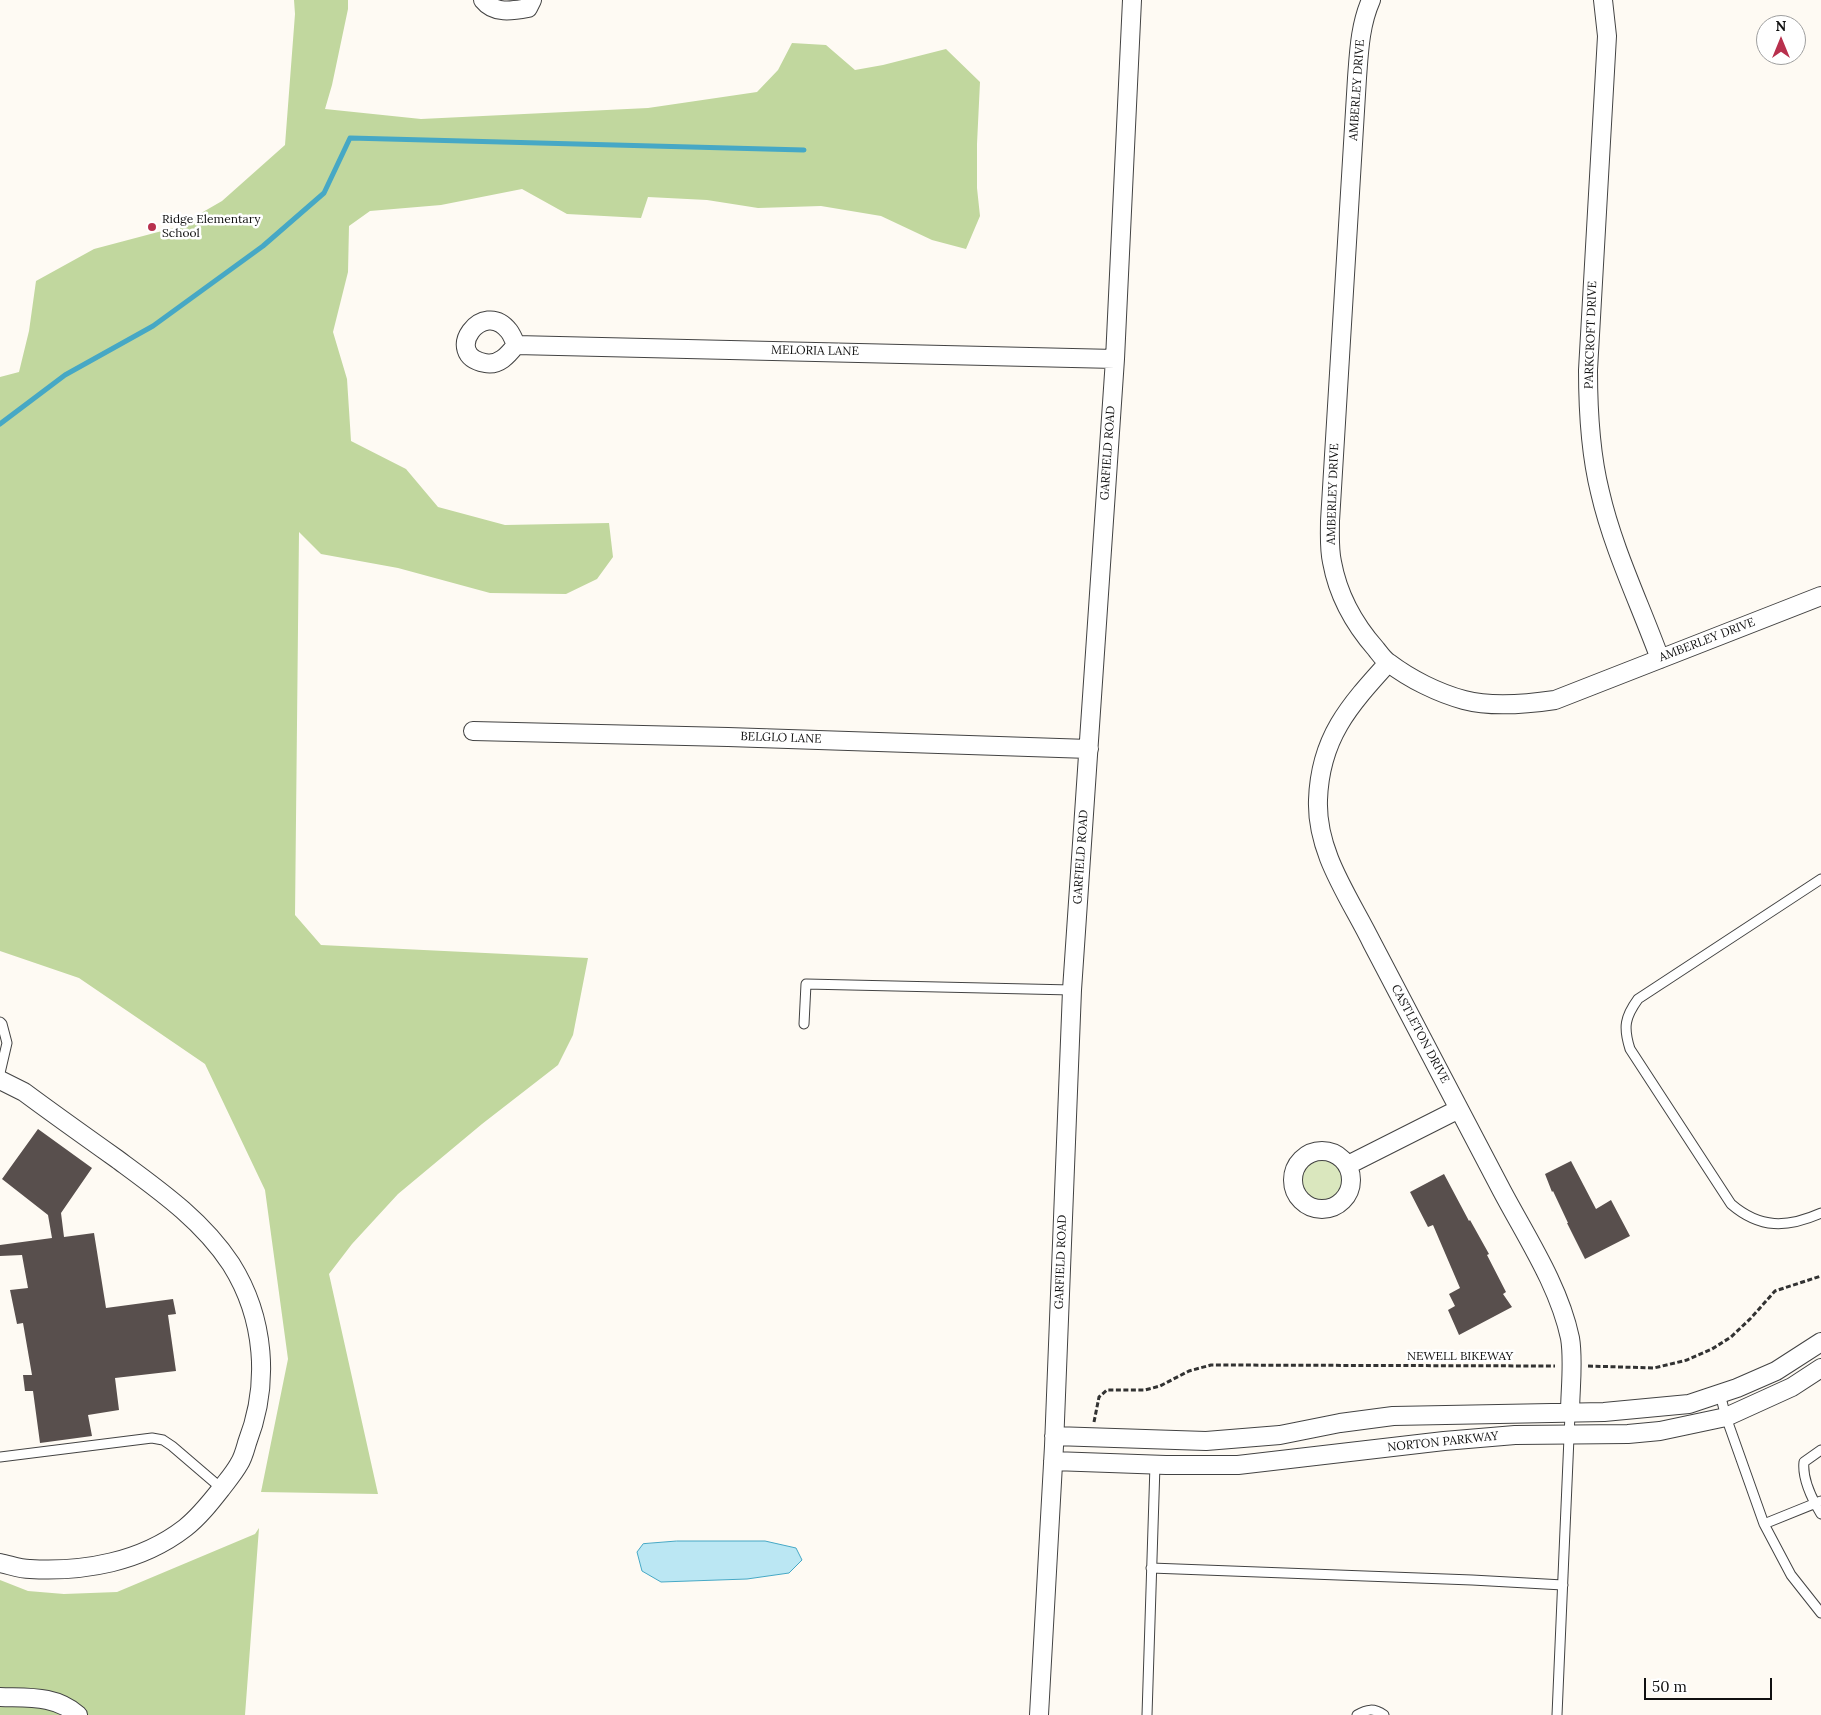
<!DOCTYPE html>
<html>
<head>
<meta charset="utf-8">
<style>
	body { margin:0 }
	#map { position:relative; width:1821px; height:1715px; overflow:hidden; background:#fefaf3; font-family:Lora,serif }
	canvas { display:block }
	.north { position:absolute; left:1756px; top:15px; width:50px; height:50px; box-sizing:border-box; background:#fff; border:1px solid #9f9f9f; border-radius:50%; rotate:0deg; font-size:14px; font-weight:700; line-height:20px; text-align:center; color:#101010 }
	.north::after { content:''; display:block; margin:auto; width:18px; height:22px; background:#b8304d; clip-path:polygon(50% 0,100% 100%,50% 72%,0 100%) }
	.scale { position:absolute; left:1644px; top:1678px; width:128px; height:22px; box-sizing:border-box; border:2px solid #101010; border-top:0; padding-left:6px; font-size:15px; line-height:18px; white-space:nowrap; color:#101010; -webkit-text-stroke:4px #fff; paint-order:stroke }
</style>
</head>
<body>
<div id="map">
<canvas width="1821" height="1715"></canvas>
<div class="north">N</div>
<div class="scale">50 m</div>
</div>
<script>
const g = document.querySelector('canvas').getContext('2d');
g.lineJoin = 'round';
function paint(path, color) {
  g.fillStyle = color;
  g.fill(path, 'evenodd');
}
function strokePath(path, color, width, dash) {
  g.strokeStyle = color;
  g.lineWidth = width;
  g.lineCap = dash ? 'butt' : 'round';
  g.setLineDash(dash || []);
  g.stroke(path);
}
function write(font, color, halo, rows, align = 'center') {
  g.font = font + ' Lora,serif';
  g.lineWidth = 5;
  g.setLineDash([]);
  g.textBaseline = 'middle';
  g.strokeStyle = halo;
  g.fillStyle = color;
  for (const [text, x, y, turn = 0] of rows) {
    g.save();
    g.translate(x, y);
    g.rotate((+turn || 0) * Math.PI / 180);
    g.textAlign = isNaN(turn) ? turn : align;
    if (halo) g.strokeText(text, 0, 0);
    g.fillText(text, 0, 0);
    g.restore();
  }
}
paint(new Path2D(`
	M1301 1181a21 21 0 1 1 42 0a21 21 0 1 1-42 0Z`), '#dae7be');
paint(new Path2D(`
	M294,0H348V9L332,85L325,109L421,119L648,108L757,92L778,70L792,43L826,45L855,70L883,65L946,49L980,82L977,144V188L980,216L966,249L932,240L881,216L821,206L758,208L707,200L648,197L641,218L567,214L522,189L441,205L370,211L349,226L348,272L333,332L347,379L351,441L406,469L438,507L505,525L609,523L613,557L597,579L566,594L490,593L398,568L321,554L299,532L295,915L321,945L588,958L573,1035L558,1065L482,1124L398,1194L352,1244L329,1274L378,1494L261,1492L288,1359L265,1190L205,1064L79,978L0,951V377L19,372L29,331L36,281L94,249L177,227L222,201L285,145L295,14Z
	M259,1528L245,1715H0V1580L28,1591L64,1594L117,1592L255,1534Z`), '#c1d79e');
const water = new Path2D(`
	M677,1541H765L796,1548L802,1560L789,1573L747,1579L661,1582L642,1571L637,1552L643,1544Z`);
paint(water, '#bbe7f3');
strokePath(water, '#46a8c5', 1);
strokePath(new Path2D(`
	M0,424L65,375L153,326L263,246L324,193L350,138L804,150`), '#46a8c5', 5);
paint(new Path2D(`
	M38,1129L92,1168L61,1213L64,1237L94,1233L106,1308L173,1299L176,1314L168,1315L176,1371L115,1378L119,1410L88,1415L92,1436L40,1443L33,1391H25L23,1375H32L23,1323L17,1324L10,1290L28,1288L22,1255L0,1256V1245L52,1238L48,1215L2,1179Z
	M1571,1161L1596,1209L1611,1200L1630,1236L1585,1259L1567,1223H1568L1553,1191L1552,1192L1545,1174Z
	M1444,1174L1469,1221L1470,1220L1489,1254L1487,1255L1506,1292L1503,1294L1512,1307L1459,1335L1448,1310L1455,1306L1449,1294L1460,1288L1433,1225L1428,1227L1410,1192Z`), '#584f4d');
const service = new Path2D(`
	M1821,879L1638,999C1625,1017 1623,1027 1630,1049L1731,1204C1760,1229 1787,1228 1821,1213
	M0,1022L2,1024L7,1043L0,1073
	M804,1024L806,984L1072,990
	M1720,1394L1726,1417L1764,1524L1791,1575L1821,1613
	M1821,1450L1804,1462C1802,1479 1812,1499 1821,1514
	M0,1457L152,1438L163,1440L172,1446L221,1488
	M1764,1524L1821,1501
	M1151,1568L1472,1580L1563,1585
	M1147,1715L1155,1465
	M1357,1715C1367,1709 1374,1708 1384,1715
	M1557,1715L1570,1414`);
const minor = new Path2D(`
	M483,0C494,14 512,11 528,8L532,0
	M1371,0C1360,25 1359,51 1357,78L1330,521C1330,534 1329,549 1332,562C1338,595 1354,624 1376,649C1380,654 1384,660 1389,663C1410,679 1438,693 1464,700C1490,707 1528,704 1555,700L1821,596
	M1603,0L1607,36L1588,370C1588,412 1590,452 1600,492C1613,549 1640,604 1660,659
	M516,345C508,355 499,366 485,363C441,355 483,297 509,331C512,335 514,340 516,345L1115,359
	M1388,663C1349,706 1320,738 1318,800C1316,853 1350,898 1372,943C1415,1026 1459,1108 1502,1191C1527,1238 1559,1286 1570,1338C1574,1361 1570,1390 1570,1414
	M473,731L728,737L1089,749
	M0,1080L24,1092C55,1115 86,1137 117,1159C159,1190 202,1220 231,1264C265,1318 270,1384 247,1443C245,1450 243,1458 239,1464C234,1473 227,1481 221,1489C210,1503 199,1517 185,1528C141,1562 84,1572 30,1569C20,1569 10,1565 0,1563
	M1293 1180a29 29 0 1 1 58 0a29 29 0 1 1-58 0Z
	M1348,1165L1459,1109
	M1054,1436L1206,1441L1280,1435L1340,1423L1393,1416L1604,1412L1689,1404L1737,1388L1776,1371L1821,1342
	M1053,1461L1166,1465H1238L1444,1441L1515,1435L1628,1434L1660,1431L1726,1417L1792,1387L1821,1368
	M0,1697C29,1698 55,1695 78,1715
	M1039,1715L1054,1446L1072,990L1115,359L1132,0`);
strokePath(service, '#434343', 11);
strokePath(minor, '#434343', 20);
strokePath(new Path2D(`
	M1588,1366L1654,1368L1687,1360L1712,1349L1731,1337L1751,1318L1775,1291L1821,1276
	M1094,1422L1099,1397L1107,1390H1145L1160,1386L1189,1371L1211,1365L1555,1366`), '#323232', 3, [5, 2.5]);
strokePath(service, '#fff', 9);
strokePath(minor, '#fff', 18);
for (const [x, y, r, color] of [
	[152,227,5,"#b8304d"]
]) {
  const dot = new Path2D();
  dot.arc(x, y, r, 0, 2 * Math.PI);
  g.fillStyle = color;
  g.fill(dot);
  strokePath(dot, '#fff', 2);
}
write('12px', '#101010', '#fff', [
	["AMBERLEY DRIVE",1357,90,-86],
	["PARKCROFT DRIVE",1591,335,-88],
	["MELORIA LANE",815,351,1],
	["GARFIELD ROAD",1108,453,-86],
	["AMBERLEY DRIVE",1333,494,-88],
	["AMBERLEY DRIVE",1707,640,-21],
	["BELGLO LANE",781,738,2],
	["GARFIELD ROAD",1081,857,-86],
	["CASTLETON DRIVE",1420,1034,62],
	["GARFIELD ROAD",1061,1262,-88],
	["NEWELL BIKEWAY",1460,1357],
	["NORTON PARKWAY",1443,1442,-6]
]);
write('12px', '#101010', '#fff', [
	["Ridge Elementary",162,220],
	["School",162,234]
], 'left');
</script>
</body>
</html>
